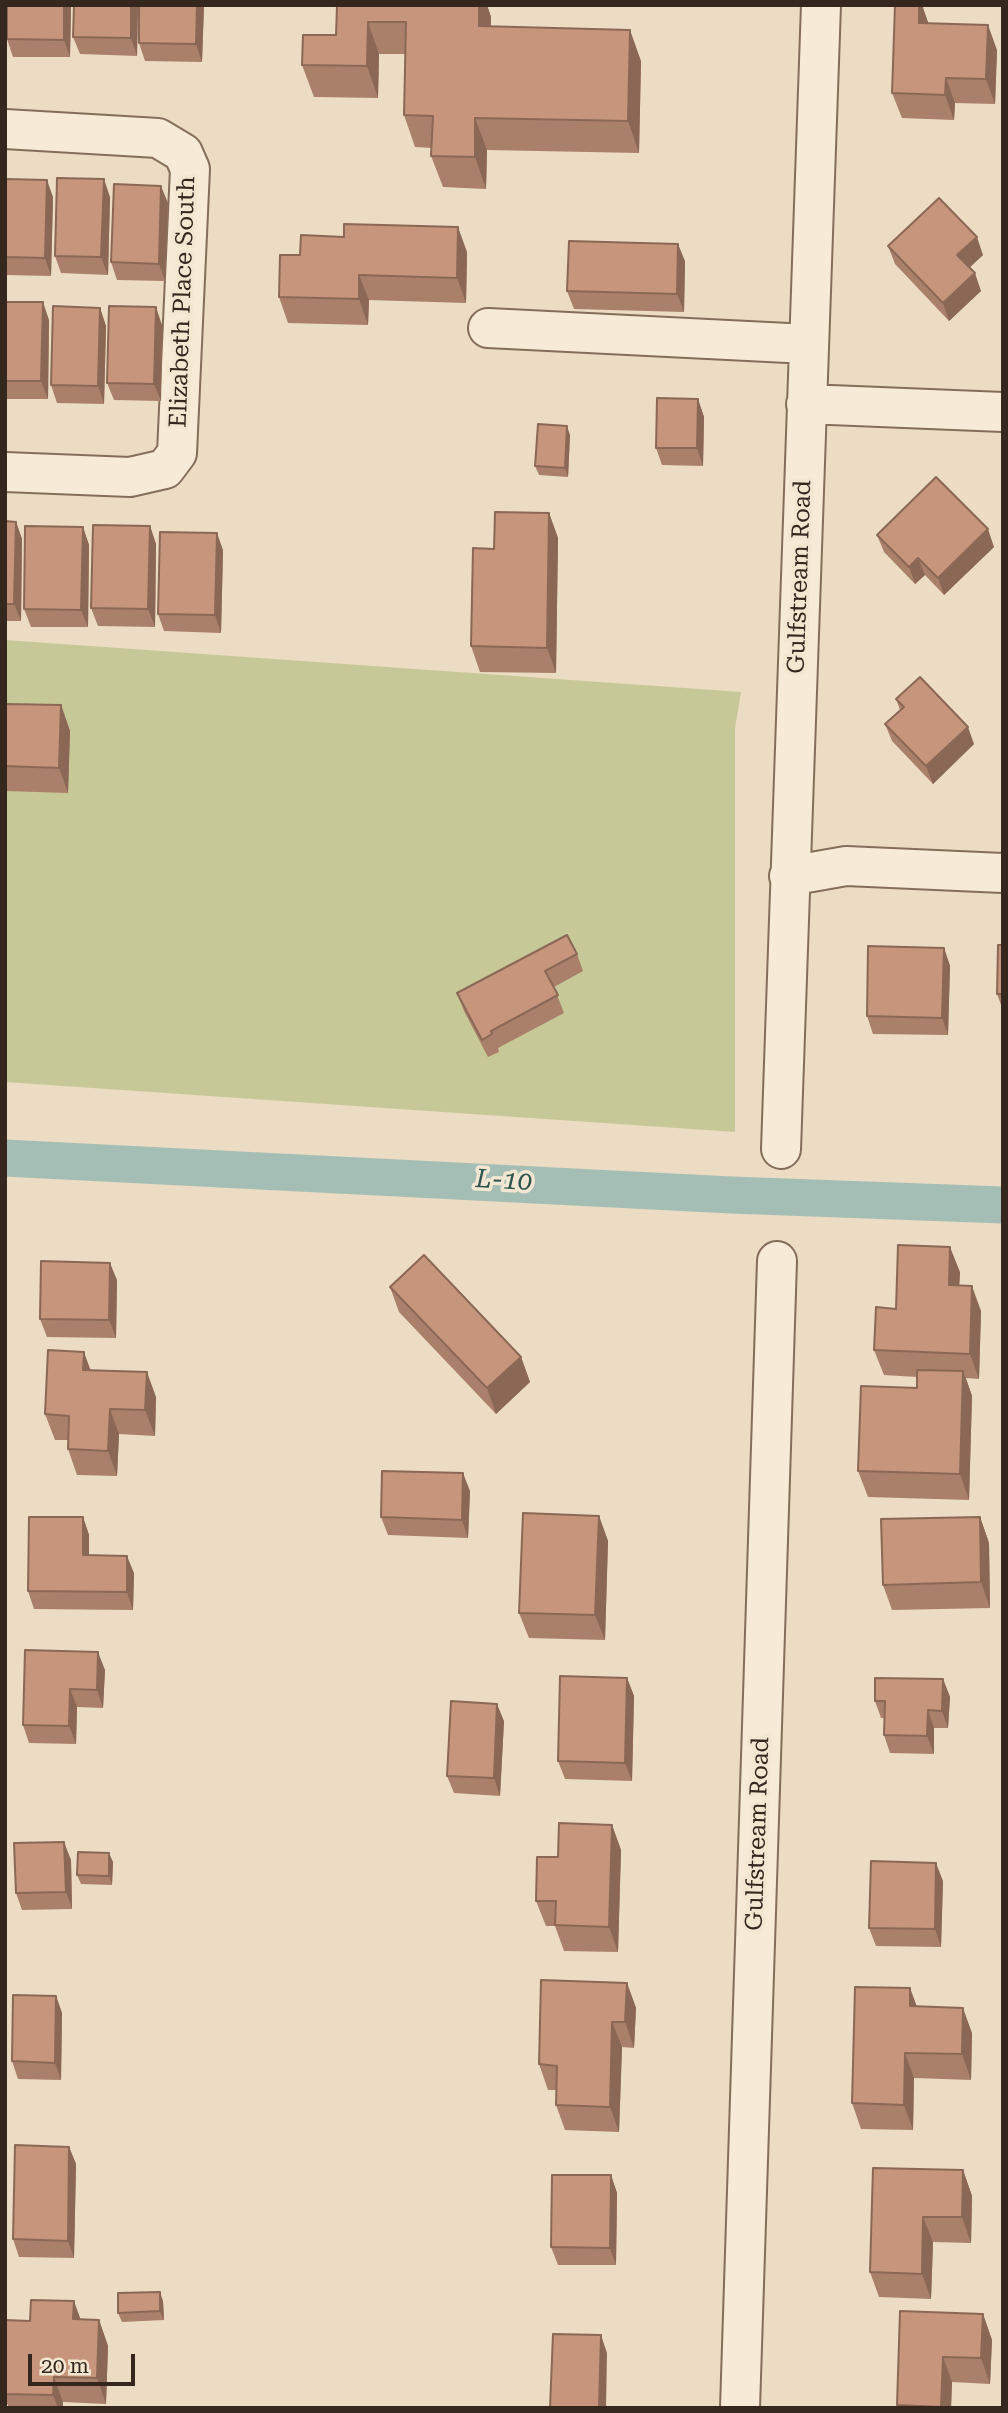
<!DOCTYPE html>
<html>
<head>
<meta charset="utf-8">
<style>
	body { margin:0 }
	#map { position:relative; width:1008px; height:2413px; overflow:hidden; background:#ebdcc3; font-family:"Roboto Serif",serif }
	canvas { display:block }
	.frame { position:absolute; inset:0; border:7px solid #35271e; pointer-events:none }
	.scale { position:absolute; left:28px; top:2354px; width:107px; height:32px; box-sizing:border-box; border:4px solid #35271e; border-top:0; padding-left:9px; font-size:21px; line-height:24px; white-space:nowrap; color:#35271e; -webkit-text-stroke:5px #f3e7d2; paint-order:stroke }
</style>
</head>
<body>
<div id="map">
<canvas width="1008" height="2413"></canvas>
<div class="frame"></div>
<div class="scale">20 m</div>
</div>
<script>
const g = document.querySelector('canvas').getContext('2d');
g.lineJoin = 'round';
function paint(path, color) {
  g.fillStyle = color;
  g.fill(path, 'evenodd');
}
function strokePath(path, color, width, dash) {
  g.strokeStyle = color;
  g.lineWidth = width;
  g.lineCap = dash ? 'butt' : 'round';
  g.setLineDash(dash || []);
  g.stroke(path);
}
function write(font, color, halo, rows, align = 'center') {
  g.font = font + ' "Roboto Serif",serif';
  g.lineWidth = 7;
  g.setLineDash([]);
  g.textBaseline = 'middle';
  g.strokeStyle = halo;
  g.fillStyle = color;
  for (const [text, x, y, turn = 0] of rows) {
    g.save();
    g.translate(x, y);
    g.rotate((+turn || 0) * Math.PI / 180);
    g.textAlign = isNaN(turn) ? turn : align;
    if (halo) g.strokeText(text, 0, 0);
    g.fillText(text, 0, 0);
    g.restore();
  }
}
paint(new Path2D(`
	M5,640L741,692L735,728V1132L5,1082Z`), '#c6c898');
strokePath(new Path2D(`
	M5,1158L731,1195L1003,1205`), '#a5beb5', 37);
const minor = new Path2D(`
	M5,129L158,138L183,153L190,169L177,453L165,469L130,477L5,472
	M488,328L808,344
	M806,404L1003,412
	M789,876L846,866L1003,873
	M781,1149L821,5
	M740,2408L777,1261`);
strokePath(minor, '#846e5b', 42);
strokePath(minor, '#f7ead6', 38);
paint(new Path2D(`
	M7,5H71L70,57H13L7,39Z
	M74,5H138L137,56L80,54L73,37Z
	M139,5H204L202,62L145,61L139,43Z
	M337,5H487L491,17V26L641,61L639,153L487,150L486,189L443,187L431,156L432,148L415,147L404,115L405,54H379L378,98L314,97L302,65L336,35Z
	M895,5H922L928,23L997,50L995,104L955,103L954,120L902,118L892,93Z
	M5,179L53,197L51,276L5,275Z
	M110,197L108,275L61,273L55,256Z
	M168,203L165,281L117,280L111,262Z
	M344,237L467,252L466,303L369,300L368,325L288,323L279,297L300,255Z
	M888,246L983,255L969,267L981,291L949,321L895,264Z
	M685,261L684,312L574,309L567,291Z
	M5,302L49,320L48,399H5Z
	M100,308L106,326L104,404L57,403L51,385Z
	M162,325L161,401L114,400L107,383Z
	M698,399L704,417L703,466L662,465L656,448Z
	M570,435L568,477L539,475L535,466Z
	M549,513L558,538L556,673L480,672L471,646L494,549Z
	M5,521L16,522L22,539L21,621H5Z
	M150,526L156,544L155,627L98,626L91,608Z
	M83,527L89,545L88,627H31L24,609Z
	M877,535L994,547L944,595L925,575L915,584L884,552Z
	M223,550L221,633L164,631L158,614Z
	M896,699L974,744L933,784L892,741L885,724L900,710Z
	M5,704L61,705L70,731L68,793L5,791Z
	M1003,945V1010L997,994Z
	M944,948L950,966L948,1035L873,1034L867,1016Z
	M577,954L583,971L554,987L564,1013L498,1048L499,1052L488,1057L464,1011L457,993Z
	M960,1272L959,1285L981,1311L979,1379L966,1378L972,1396L969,1500L868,1497L858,1471L917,1388V1377L884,1375L874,1350L896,1309Z
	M117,1280L116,1338L47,1337L40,1319Z
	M390,1287L521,1357L530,1382L496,1414L399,1312Z
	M156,1397L155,1436L119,1434L117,1476L77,1475L68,1449L69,1440H55L45,1414Z
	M470,1491L468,1538L388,1535L381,1517Z
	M599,1516L608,1541L605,1640L529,1638L519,1613Z
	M83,1517L89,1535V1555L134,1573L133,1610L34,1609L28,1591Z
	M980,1517L989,1543L990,1608L892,1610L883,1585Z
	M25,1650L105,1670L103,1708L77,1707L76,1744L29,1743L23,1725Z
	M627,1678L634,1696L632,1781L565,1779L558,1761Z
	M943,1679L950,1697L948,1728H934V1754L890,1753L884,1735V1718H881L875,1701Z
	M504,1721L500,1796L454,1793L447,1776Z
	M612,1825L621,1850L618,1952L564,1951L555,1926H546L536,1901L558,1857Z
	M71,1860L72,1909L22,1910L16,1893Z
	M113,1862L112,1885L81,1884L77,1875Z
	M943,1881L941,1947L876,1946L869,1928Z
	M627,1983L636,2008L634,2048L622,2047L619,2132L565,2130L556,2105V2090H548L539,2064Z
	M910,1988L917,2007L972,2033L971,2080L914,2078L913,2130L861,2129L852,2103Z
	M56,1996L62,2013L61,2080L18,2079L12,2061Z
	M69,2147L76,2164L74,2258L19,2257L13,2239Z
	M963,2170L972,2196L971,2243L933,2242L931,2299L879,2297L870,2272Z
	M611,2175L617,2193L616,2265H558L551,2247Z
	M163,2301L164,2320L122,2322L118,2313Z
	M983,2314L992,2340L990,2384L952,2382L951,2408H898L897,2405Z
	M5,2320H99L108,2346L106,2404L63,2402V2408H9L5,2399Z`), '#ab806a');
paint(new Path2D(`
	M64,5H71L70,57L64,40Z
	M131,5H138L137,56L131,38Z
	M197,5H204L202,62L196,44Z
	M479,5H487L491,17L490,58L479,26Z
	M919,5H922L928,22V48L919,23Z
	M368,22L379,54L378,98L367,66Z
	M988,25L997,50L995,104L986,79Z
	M630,30L641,61L639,153L628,121Z
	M946,78L955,103L954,120L945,95Z
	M475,118L487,150L486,189L475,157Z
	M104,179L110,197L108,275L101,257Z
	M47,180L53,197L51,276L45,258Z
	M161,186L168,203L165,281L159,264Z
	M458,227L467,252L466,303L457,278Z
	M977,237L983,255L964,273L957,255Z
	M678,244L685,261L684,312L677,294Z
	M975,273L981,291L949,321L943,303Z
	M359,275L369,300L368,325L359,299Z
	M43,302L49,320L48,399L41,381Z
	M156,307L162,325L161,401L154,384Z
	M100,308L106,326L104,404L98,386Z
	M698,399L704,417L703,466L697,448Z
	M567,426L570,435L568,477L565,468Z
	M549,513L558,538L556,673L547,648Z
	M16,522L22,539L21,621L14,604Z
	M150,526L156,544L155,627L148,609Z
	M83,527L89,545L88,627L81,610Z
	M988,529L994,547L944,595L938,578Z
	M217,533L223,550L221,633L215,615Z
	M918,558L925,575L915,584L909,567Z
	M61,705L70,731L68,793L59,768Z
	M968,727L974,744L933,784L926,766Z
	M944,948L950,966L948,1035L942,1018Z
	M950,1247L960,1272L958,1310L949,1285Z
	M110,1263L117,1280L116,1338L109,1320Z
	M972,1286L981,1311L979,1379L970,1354Z
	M84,1352L93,1377L83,1370Z
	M521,1357L530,1382L496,1414L487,1388Z
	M963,1371L972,1396L969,1500L960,1474Z
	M147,1372L156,1397L155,1436L145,1410Z
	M110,1409L119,1434L117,1476L108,1451Z
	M463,1473L470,1491L468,1538L462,1520Z
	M599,1516L608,1541L605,1640L595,1615Z
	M83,1517L89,1535V1573L83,1555Z
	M980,1517L989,1543L990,1608L981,1582Z
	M127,1556L134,1573L133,1610L127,1592Z
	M98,1652L105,1670L103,1708L97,1690Z
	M627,1678L634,1696L632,1781L625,1763Z
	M943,1679L950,1697L948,1728L942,1711Z
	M70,1689L77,1707L76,1744L69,1726Z
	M497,1704L504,1721L500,1796L494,1778Z
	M928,1710L934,1728V1754L927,1736Z
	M612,1825L621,1850L618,1952L609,1927Z
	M64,1842L71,1860L72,1909L66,1892Z
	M109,1853L113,1862L112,1885L109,1876Z
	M936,1863L943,1881L941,1947L935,1929Z
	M627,1983L636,2008L634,2048L625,2022Z
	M910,1988L919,2013L910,2006Z
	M56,1996L62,2013L61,2080L55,2063Z
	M963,2008L972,2033L971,2080L962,2054Z
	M612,2022L622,2047L619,2132L610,2107Z
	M905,2053L914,2078L913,2130L904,2105Z
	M69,2147L76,2164L74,2258L68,2241Z
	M963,2170L972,2196L971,2243L962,2217Z
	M611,2175L617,2193L616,2265L610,2248Z
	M923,2217L933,2242L931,2299L922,2274Z
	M160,2292L163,2301L164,2320L160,2311Z
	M74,2301L83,2326L73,2319Z
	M983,2314L992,2340L990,2384L981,2358Z
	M99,2320L108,2346L106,2404L97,2378Z
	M601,2335L607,2353L606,2408H599Z
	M943,2357L952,2382L951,2408H942L941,2407Z
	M54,2377L63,2402V2408H58L53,2395Z`), '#8b6856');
const building = new Path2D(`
	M7,5H64V40L7,39Z
	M74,5H131V38L73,37Z
	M139,5H197L196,44L139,43Z
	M337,5H479V26L630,30L628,121L475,118V157L431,156L433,116L404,115L406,22H368L367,66L302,65L303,35H336Z
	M895,5H919V23L988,25L986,79L946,78L945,95L892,93Z
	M57,178L104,179L101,257L55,256Z
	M5,179L47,180L45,258L5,257Z
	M114,184L161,186L159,264L111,262Z
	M939,198L977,237L957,255L975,273L943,303L888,246Z
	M344,224L458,227L457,278L359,275V299L279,297L280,255H300L301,235L344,237Z
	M569,241L678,244L677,294L567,291Z
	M5,302H43L41,381H5Z
	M53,306L100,308L98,386L51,385Z
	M109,306L156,307L154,384L107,383Z
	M657,398L698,399L697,448H656Z
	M538,424L567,426L565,468L535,466Z
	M936,477L988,529L938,578L918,558L909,567L877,535Z
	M495,512L549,513L547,648L471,646L473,548L494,549Z
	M5,521L16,522L14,604H5Z
	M93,525L150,526L148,609L91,608Z
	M25,526L83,527L81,610L24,609Z
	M160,532L217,533L215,615L158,614Z
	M920,677L968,727L926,766L885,724L904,707L896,699Z
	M5,704L61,705L59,768L5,766Z
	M567,935L577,954L545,971L558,995L491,1031L492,1034L482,1040L457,993Z
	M998,945H1003V994H997Z
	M868,946L944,948L942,1018L867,1016Z
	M898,1245L950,1247L949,1285L972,1286L970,1354L874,1350L876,1307L896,1309Z
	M424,1255L521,1357L487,1388L390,1287Z
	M41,1261L110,1263L109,1320L40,1319Z
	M48,1350L84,1352L83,1370L147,1372L145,1410L110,1409L108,1451L68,1449L69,1416L45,1414Z
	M917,1370L963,1371L960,1474L858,1471L861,1386L917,1388Z
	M382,1471L463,1473L462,1520L381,1517Z
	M523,1513L599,1516L595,1615L519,1613Z
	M29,1517H83V1555L127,1556V1592L28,1591Z
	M980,1517L981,1582L883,1585L881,1519Z
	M25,1650L98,1652L97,1690L70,1689L69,1726L23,1725Z
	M560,1676L627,1678L625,1763L558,1761Z
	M875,1678L943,1679L942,1711L928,1710L927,1736L884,1735L885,1701H875Z
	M451,1701L497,1704L494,1778L447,1776Z
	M559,1823L612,1825L609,1927L555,1925L556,1901H536L537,1857H558Z
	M64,1842L66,1892L16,1893L14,1843Z
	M78,1852L109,1853V1876L77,1875Z
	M871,1861L936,1863L935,1929L869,1928Z
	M541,1980L627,1983L625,2022H612L610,2107L556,2105L557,2066L539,2064Z
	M855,1987L910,1988V2006L963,2008L962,2054L905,2053L904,2105L852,2103Z
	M13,1995L56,1996L55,2063L12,2061Z
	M15,2145L69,2147L68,2241L13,2239Z
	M873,2168L963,2170L962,2217H923L922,2274L870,2272Z
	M552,2175H611L610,2248L551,2247Z
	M160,2292V2311L118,2313V2293Z
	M31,2300L74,2301L73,2319L99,2320L97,2378L54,2377L53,2395L5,2394V2320L30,2321Z
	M900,2311L983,2314L981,2358L943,2357L941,2407L897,2405Z
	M553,2334L601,2335L599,2408H550Z`);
paint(building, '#c7957b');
strokePath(building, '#8b6856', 2);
write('24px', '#35271e', '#f3e7d2', [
	["Elizabeth Place South",183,302,-88],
	["Gulfstream Road",800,577,-88],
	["Gulfstream Road",758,1834,-88]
]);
write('italic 26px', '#2e544f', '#f3e7d2', [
	["L-10",504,1181,3]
]);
</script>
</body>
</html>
